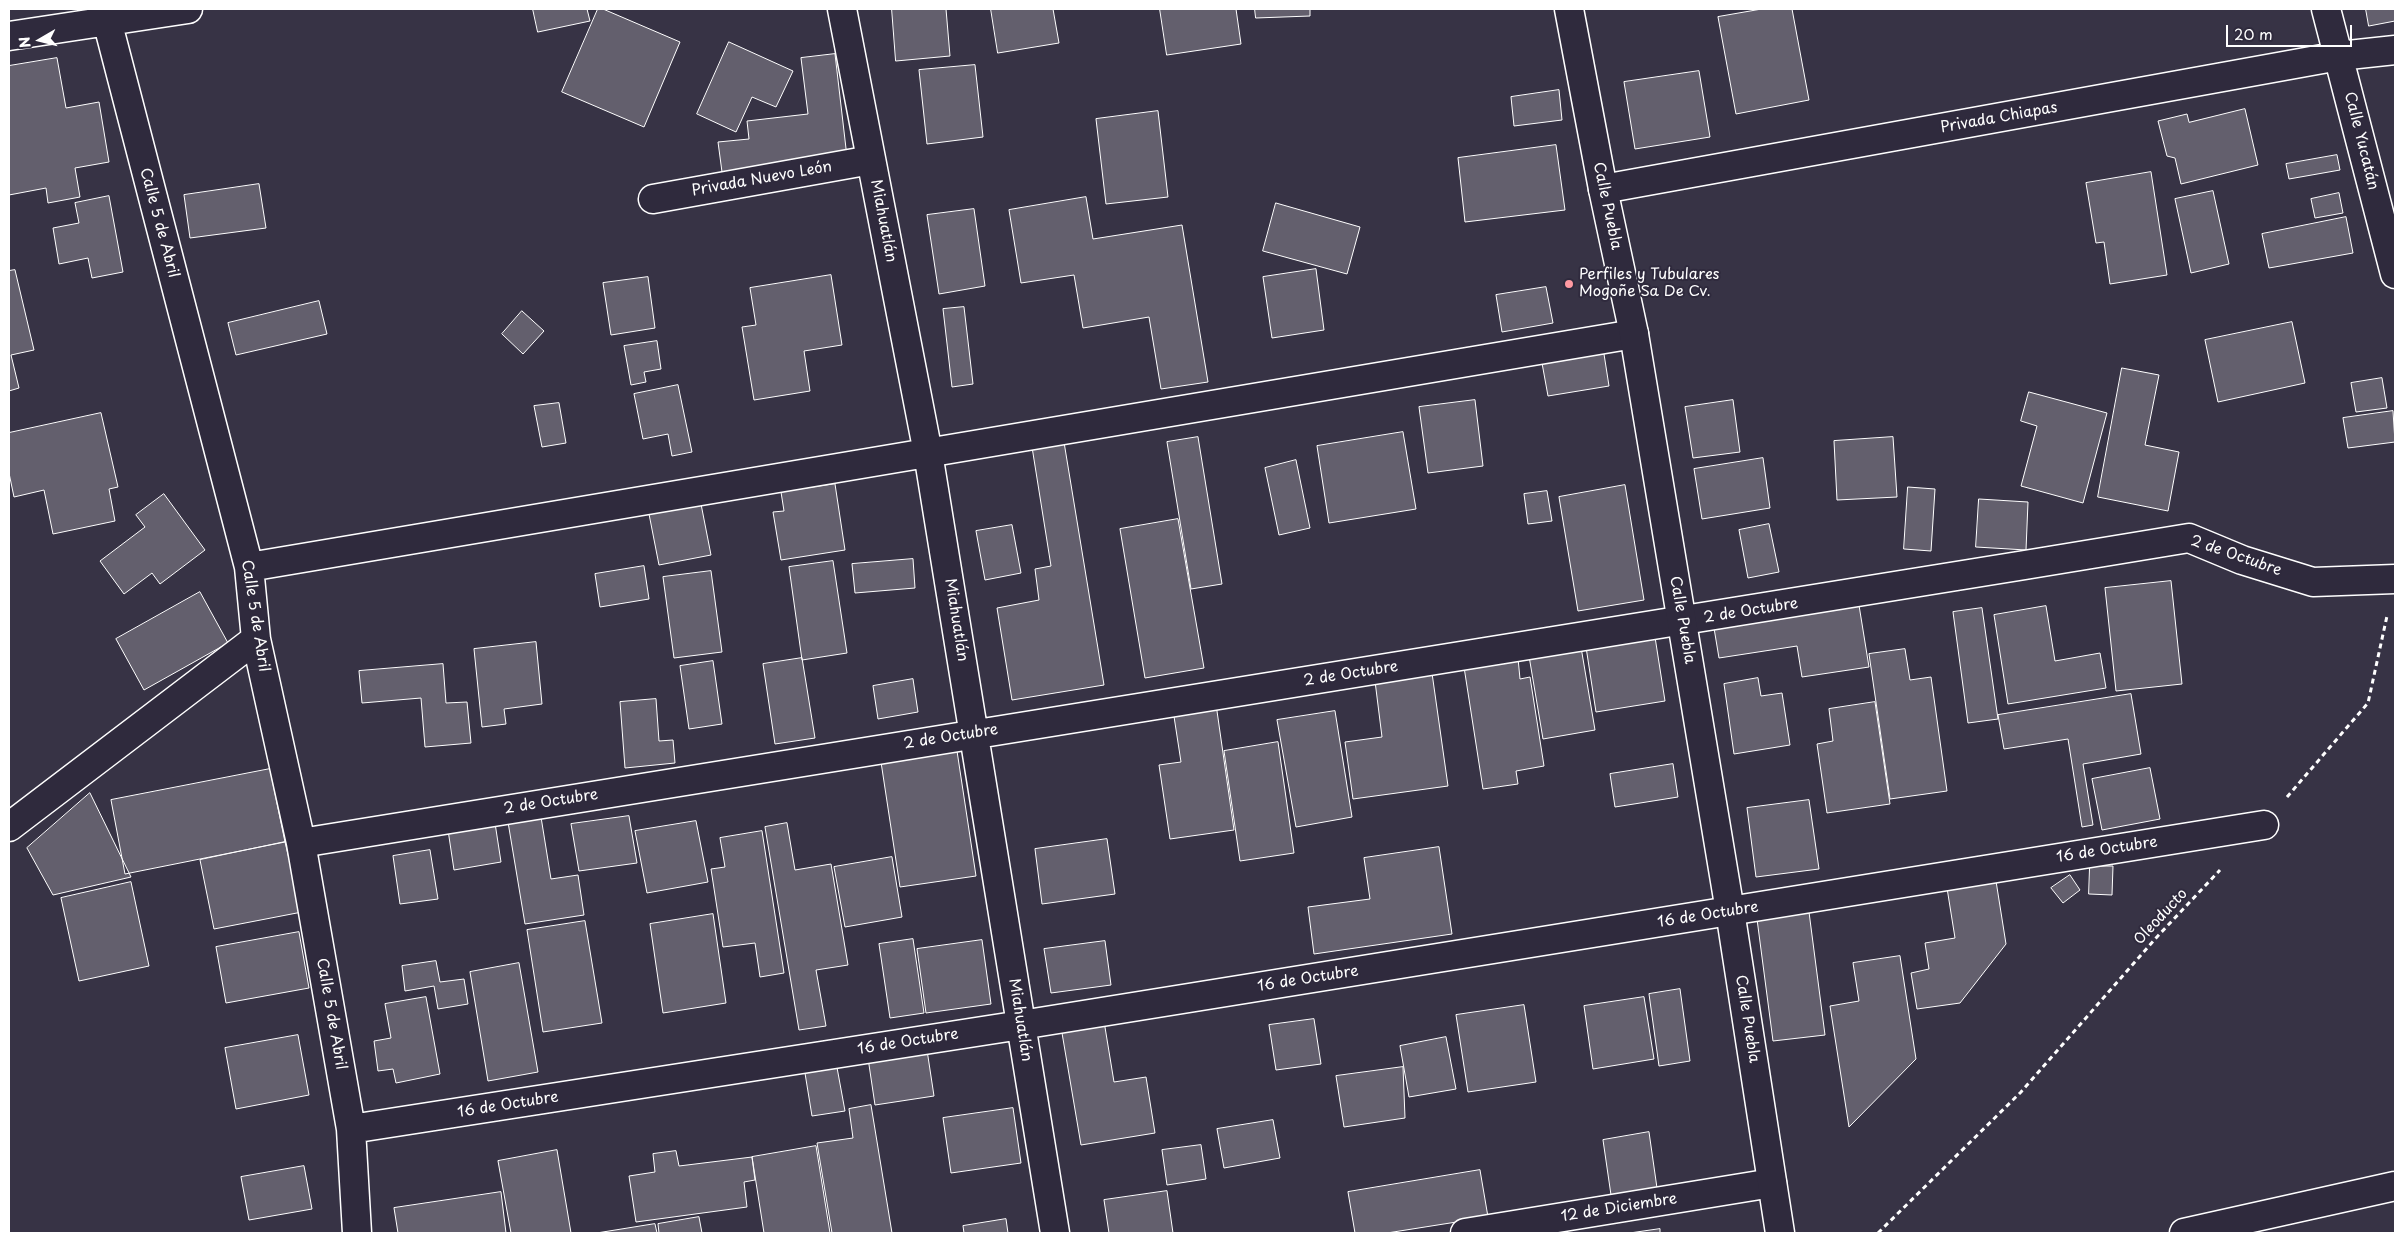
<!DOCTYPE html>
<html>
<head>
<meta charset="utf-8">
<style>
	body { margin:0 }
	#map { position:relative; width:2404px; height:1242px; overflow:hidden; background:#373345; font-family:"Playpen Sans",sans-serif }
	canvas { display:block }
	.frame { position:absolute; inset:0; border:10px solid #fff; pointer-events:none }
	.north { position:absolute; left:15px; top:15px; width:50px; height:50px; -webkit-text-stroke:4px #2f2a3d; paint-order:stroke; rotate:262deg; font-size:14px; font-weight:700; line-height:20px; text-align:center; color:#fff }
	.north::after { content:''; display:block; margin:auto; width:18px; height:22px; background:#fff; clip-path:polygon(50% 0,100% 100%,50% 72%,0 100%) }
	.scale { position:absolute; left:2226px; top:25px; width:126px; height:22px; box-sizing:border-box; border:2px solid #fff; border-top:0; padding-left:6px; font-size:15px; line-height:18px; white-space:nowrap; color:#fff; -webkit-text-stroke:4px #2f2a3d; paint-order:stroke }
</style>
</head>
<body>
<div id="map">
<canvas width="2404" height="1242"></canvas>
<div class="frame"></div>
<div class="north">N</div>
<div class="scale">20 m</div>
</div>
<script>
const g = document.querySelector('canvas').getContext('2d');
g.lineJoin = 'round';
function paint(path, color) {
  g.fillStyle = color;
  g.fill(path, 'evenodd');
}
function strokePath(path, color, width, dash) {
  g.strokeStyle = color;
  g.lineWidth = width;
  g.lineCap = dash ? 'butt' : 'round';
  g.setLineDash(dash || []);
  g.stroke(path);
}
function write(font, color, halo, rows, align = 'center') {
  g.font = font + ' "Playpen Sans",sans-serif';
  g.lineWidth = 4;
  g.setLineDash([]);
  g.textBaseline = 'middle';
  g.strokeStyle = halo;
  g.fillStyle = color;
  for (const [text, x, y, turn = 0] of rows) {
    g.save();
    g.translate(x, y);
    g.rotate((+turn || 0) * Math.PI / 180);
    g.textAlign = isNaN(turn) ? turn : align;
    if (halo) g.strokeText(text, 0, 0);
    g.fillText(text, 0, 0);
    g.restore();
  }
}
const building = new Path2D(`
	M533,9H587L590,21L538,32Z
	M598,9H603L680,42L644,127L562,92Z
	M892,9H946L950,56L896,61Z
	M991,9H1053L1059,43L998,53Z
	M1160,9H1236L1241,44L1167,55Z
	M1255,9H1310V16L1256,18Z
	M1762,9H1792L1809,100L1736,114L1718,17Z
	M2366,9H2395V21L2369,26Z
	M729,42L793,71L776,107L752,97L736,132L697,114Z
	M835,54L847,157L722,172L718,142L749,139L747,121L808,114L801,58Z
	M57,58L66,108L99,102L109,162L75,168L80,197L48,203L46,188L9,195V66Z
	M975,65L983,137L927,144L919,70Z
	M1699,71L1710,137L1635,149L1624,82Z
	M1559,90L1562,120L1514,126L1511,97Z
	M2245,109L2258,165L2181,184L2175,158L2167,156L2158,121L2187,114L2189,122Z
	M1158,111L1168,197L1106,204L1096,119Z
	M1556,145L1565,210L1465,222L1458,158Z
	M2337,155L2340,170L2289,179L2286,164Z
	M2151,172L2167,275L2110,284L2104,242L2096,243L2086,183Z
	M259,184L266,228L190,238L184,195Z
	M2213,191L2229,264L2191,273L2175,199Z
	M2339,193L2343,213L2315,218L2311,199Z
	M109,196L123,272L92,278L88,258L59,264L53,228L79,223L75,203Z
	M1086,197L1093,239L1182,225L1208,382L1161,389L1149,317L1083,328L1074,275L1021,283L1009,210Z
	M1276,203L1360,227L1347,274L1263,251Z
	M974,209L985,286L939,294L927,215Z
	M2346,217L2353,253L2269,268L2262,234Z
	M1316,269L1324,330L1272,338L1263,277Z
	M15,270L34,350L11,355L19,388L9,391V271Z
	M831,275L842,345L804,351L810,391L754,400L742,327L756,325L750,288Z
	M648,277L655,328L611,335L603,283Z
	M1546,287L1553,323L1502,332L1496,295Z
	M319,301L327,334L236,355L228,323Z
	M964,307L973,384L952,387L943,309Z
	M522,311L544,331L523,354L502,334Z
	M2292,322L2305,383L2218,402L2205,340Z
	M657,341L661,369L644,372L646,382L631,385L624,346Z
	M1604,354L1609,386L1548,396L1542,363Z
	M2122,368L2159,375L2145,445L2179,452L2168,511L2098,497Z
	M2382,378L2387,408L2356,412L2351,383Z
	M678,385L692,452L672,456L668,434L643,439L634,394Z
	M2029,392L2107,413L2083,503L2021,486L2037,426L2021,421Z
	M1475,400L1483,466L1428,473L1419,407Z
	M1733,400L1740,452L1693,458L1685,407Z
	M559,403L566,443L542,447L534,406Z
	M2393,411L2395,442L2348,448L2343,418Z
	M101,413L118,487L109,489L115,521L53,534L44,490L14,497L9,473V433Z
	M1403,432L1416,509L1329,523L1317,446Z
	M1198,437L1222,584L1191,589L1167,442Z
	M1893,437L1897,497L1837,500L1834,441Z
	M1064,442L1104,685L1012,700L997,608L1039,600L1035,569L1051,566L1032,447Z
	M1763,458L1770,508L1702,519L1694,469Z
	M1296,460L1310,528L1279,535L1265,468Z
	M835,484L845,550L781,560L773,512L784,511L781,492Z
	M1625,485L1644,600L1578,611L1559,497Z
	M1908,487L1935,489L1931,551L1904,549Z
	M1547,491L1552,521L1528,524L1524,494Z
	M164,494L205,550L160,584L152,573L124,594L100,561L145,527L136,515Z
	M1979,499L2028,502L2026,550L1976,547Z
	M701,504L711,555L659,565L649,514Z
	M1178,519L1204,668L1145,678L1120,529Z
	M1769,524L1779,572L1748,578L1739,530Z
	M1012,525L1021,573L985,580L976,531Z
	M913,559L915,588L855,593L852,564Z
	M833,561L847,653L802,660L789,567Z
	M644,566L649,599L600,607L595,574Z
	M711,571L722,652L674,658L663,577Z
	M2171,581L2182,684L2116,691L2105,588Z
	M200,592L228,643L144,690L116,639Z
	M1858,599L1869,667L1802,677L1797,646L1719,658L1713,622Z
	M2046,606L2055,661L2100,653L2106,688L2008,704L1994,615Z
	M1982,608L1998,719L1968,723L1953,612Z
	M1655,637L1665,701L1596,712L1586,647Z
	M536,642L542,704L504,709L506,724L482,727L474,649Z
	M1581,647L1595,730L1543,739L1529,656Z
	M1905,649L1910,680L1931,677L1947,791L1890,799L1869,654Z
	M802,658L815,738L775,744L763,664Z
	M1518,658L1520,679L1530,677L1544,766L1516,771L1518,784L1483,789L1464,667Z
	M713,661L722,724L689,729L680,666Z
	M443,664L446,703L467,702L471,743L425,747L421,698L362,703L359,671Z
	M1432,673L1448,786L1353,799L1345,742L1382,737L1375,681Z
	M1758,678L1761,696L1782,693L1790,745L1734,754L1724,684Z
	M913,679L918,712L878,719L873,686Z
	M2131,694L2141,754L2083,764L2093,825L2082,827L2068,739L2004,749L1998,715Z
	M656,699L659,741L673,740L675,763L625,768L620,702Z
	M1875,702L1890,804L1827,813L1817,744L1833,741L1829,709Z
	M1216,704L1234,830L1170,839L1159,765L1181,762L1173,710Z
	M1335,711L1352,817L1296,827L1277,720Z
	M1278,742L1294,853L1240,861L1224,751Z
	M957,751L976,876L900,887L881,762Z
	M1673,764L1678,797L1615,807L1610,774Z
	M2150,768L2160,819L2102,830L2092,779Z
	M270,769L285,842L125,874L111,800Z
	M90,793L131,877L53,895L27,848Z
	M1809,800L1819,869L1756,877L1747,808Z
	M629,816L637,863L579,871L571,824Z
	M541,817L551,879L578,875L584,915L525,924L508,822Z
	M696,821L708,882L647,893L635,831Z
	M495,823L501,862L454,870L448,830Z
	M787,823L795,870L831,864L848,965L816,970L826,1026L799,1030L765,827Z
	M762,831L784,973L760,977L755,943L723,947L711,869L725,867L720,838Z
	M1107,839L1115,894L1042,904L1035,849Z
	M285,842L302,912L214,929L200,860Z
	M1439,847L1452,934L1314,954L1308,907L1370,899L1364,858Z
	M430,850L438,899L400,904L393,856Z
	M892,857L902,917L845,927L834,867Z
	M2090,866H2113L2112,895L2089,894Z
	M2070,875L2080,890L2063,903L2051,888Z
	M1996,881L2006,944L1960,1003L1917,1009L1911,973L1929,969L1925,943L1955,938L1947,888Z
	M131,882L149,966L79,981L61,898Z
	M1809,912L1825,1035L1773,1041L1757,919Z
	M713,914L726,1003L663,1013L650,924Z
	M585,921L602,1023L543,1032L527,930Z
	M299,932L309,988L226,1003L216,947Z
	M913,939L924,1013L890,1018L879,944Z
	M982,940L991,1004L926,1013L917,949Z
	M1105,941L1111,985L1051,993L1044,949Z
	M1900,956L1916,1059L1849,1127L1830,1006L1859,1001L1853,963Z
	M436,961L440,982L464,979L468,1004L438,1009L434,986L405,991L402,966Z
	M519,963L538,1072L488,1081L470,972Z
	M1680,989L1690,1061L1659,1066L1649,994Z
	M426,997L440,1074L396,1083L393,1069L378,1071L374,1041L391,1038L385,1004Z
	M1644,997L1654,1059L1593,1069L1584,1006Z
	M1524,1005L1536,1082L1468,1092L1456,1015Z
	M1314,1019L1321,1064L1276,1070L1269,1025Z
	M1104,1021L1114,1082L1146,1077L1155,1133L1081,1145L1061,1027Z
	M298,1035L309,1095L236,1109L225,1048Z
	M1446,1037L1456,1089L1409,1097L1400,1046Z
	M927,1050L934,1096L875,1105L868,1058Z
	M836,1062L845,1111L812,1116L804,1067Z
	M1403,1067L1405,1118L1344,1127L1336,1076Z
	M871,1105L892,1233H832L817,1143L853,1138L849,1109Z
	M1013,1108L1021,1163L951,1173L943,1118Z
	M1273,1120L1280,1158L1224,1168L1217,1129Z
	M1649,1132L1657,1188L1611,1195L1603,1140Z
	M1201,1145L1206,1179L1167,1185L1162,1150Z
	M816,1146L830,1233H764L752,1157Z
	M557,1150L571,1233H511L498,1161Z
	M676,1151L679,1166L752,1157L755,1180L744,1182L747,1207L636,1222L629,1176L655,1172L653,1154Z
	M304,1166L312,1209L249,1220L241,1177Z
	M1480,1170L1488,1217L1387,1233H1355L1348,1192Z
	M1167,1191L1173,1233H1109L1104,1200Z
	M501,1192L506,1233H398L394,1208Z
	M699,1217L702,1233H659L658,1224Z
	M1006,1219L1008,1233H964L963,1226Z
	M655,1224L657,1233H597Z
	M1660,1229V1233H1630Z`);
paint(building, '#635f6d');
strokePath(building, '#fff', 1);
const street = new Path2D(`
	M104,9L249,567L256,639L301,843L351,1129L357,1233
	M842,9L928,453L1055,1233
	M2326,9L2395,274
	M9,36L188,9
	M1603,189L2339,56L2395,50
	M653,199L871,160
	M249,567L1634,334
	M9,827L256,639
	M301,843C930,740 1560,642 2189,538L2242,560L2313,582L2395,579
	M351,1129L1021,1025L2264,825
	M1465,1233L1772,1183
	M2184,1233L2395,1186`);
const secondary = new Path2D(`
	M1569,9L1603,189L1634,334L1730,911L1780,1233`);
strokePath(street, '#fff', 31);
strokePath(secondary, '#fff', 31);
strokePath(new Path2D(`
	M2287,797L2368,703L2387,616
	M1878,1233L2021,1092L2155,939L2220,870`), '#fff', 3, [5, 4]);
strokePath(street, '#2f2a3d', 28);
strokePath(secondary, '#2f2a3d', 28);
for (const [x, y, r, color] of [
	[1569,284,5,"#ff9aa2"]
]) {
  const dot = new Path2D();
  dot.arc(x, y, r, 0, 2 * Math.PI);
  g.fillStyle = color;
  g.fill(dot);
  strokePath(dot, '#2f2a3d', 2);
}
write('15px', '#fff', '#2f2a3d', [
	["Privada Chiapas",1999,118,-10],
	["Calle Yucatán",2361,141,76],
	["Privada Nuevo León",762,179,-10],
	["Calle Puebla",1607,206,78],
	["Miahuatlán",883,221,79],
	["Calle 5 de Abril",159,223,75],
	["2 de Octubre",2236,556,19],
	["2 de Octubre",1751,611,-9],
	["Calle 5 de Abril",255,616,81],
	["Miahuatlán",956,620,81],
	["Calle Puebla",1682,620,80],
	["2 de Octubre",1351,674,-9],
	["2 de Octubre",951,737,-9],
	["2 de Octubre",551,802,-9],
	["16 de Octubre",2107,850,-9],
	["16 de Octubre",1708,915,-9],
	["Oleoducto",2161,917,-47],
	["16 de Octubre",1308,979,-9],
	["Calle 5 de Abril",331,1014,80],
	["Calle Puebla",1747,1019,81],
	["Miahuatlán",1020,1020,81],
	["16 de Octubre",908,1042,-9],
	["16 de Octubre",508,1105,-9],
	["12 de Diciembre",1619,1208,-9]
]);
write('15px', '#fff', '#2f2a3d', [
	["Perfiles y Tubulares",1579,275],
	["Mogoñe Sa De Cv.",1579,292]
], 'left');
</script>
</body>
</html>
